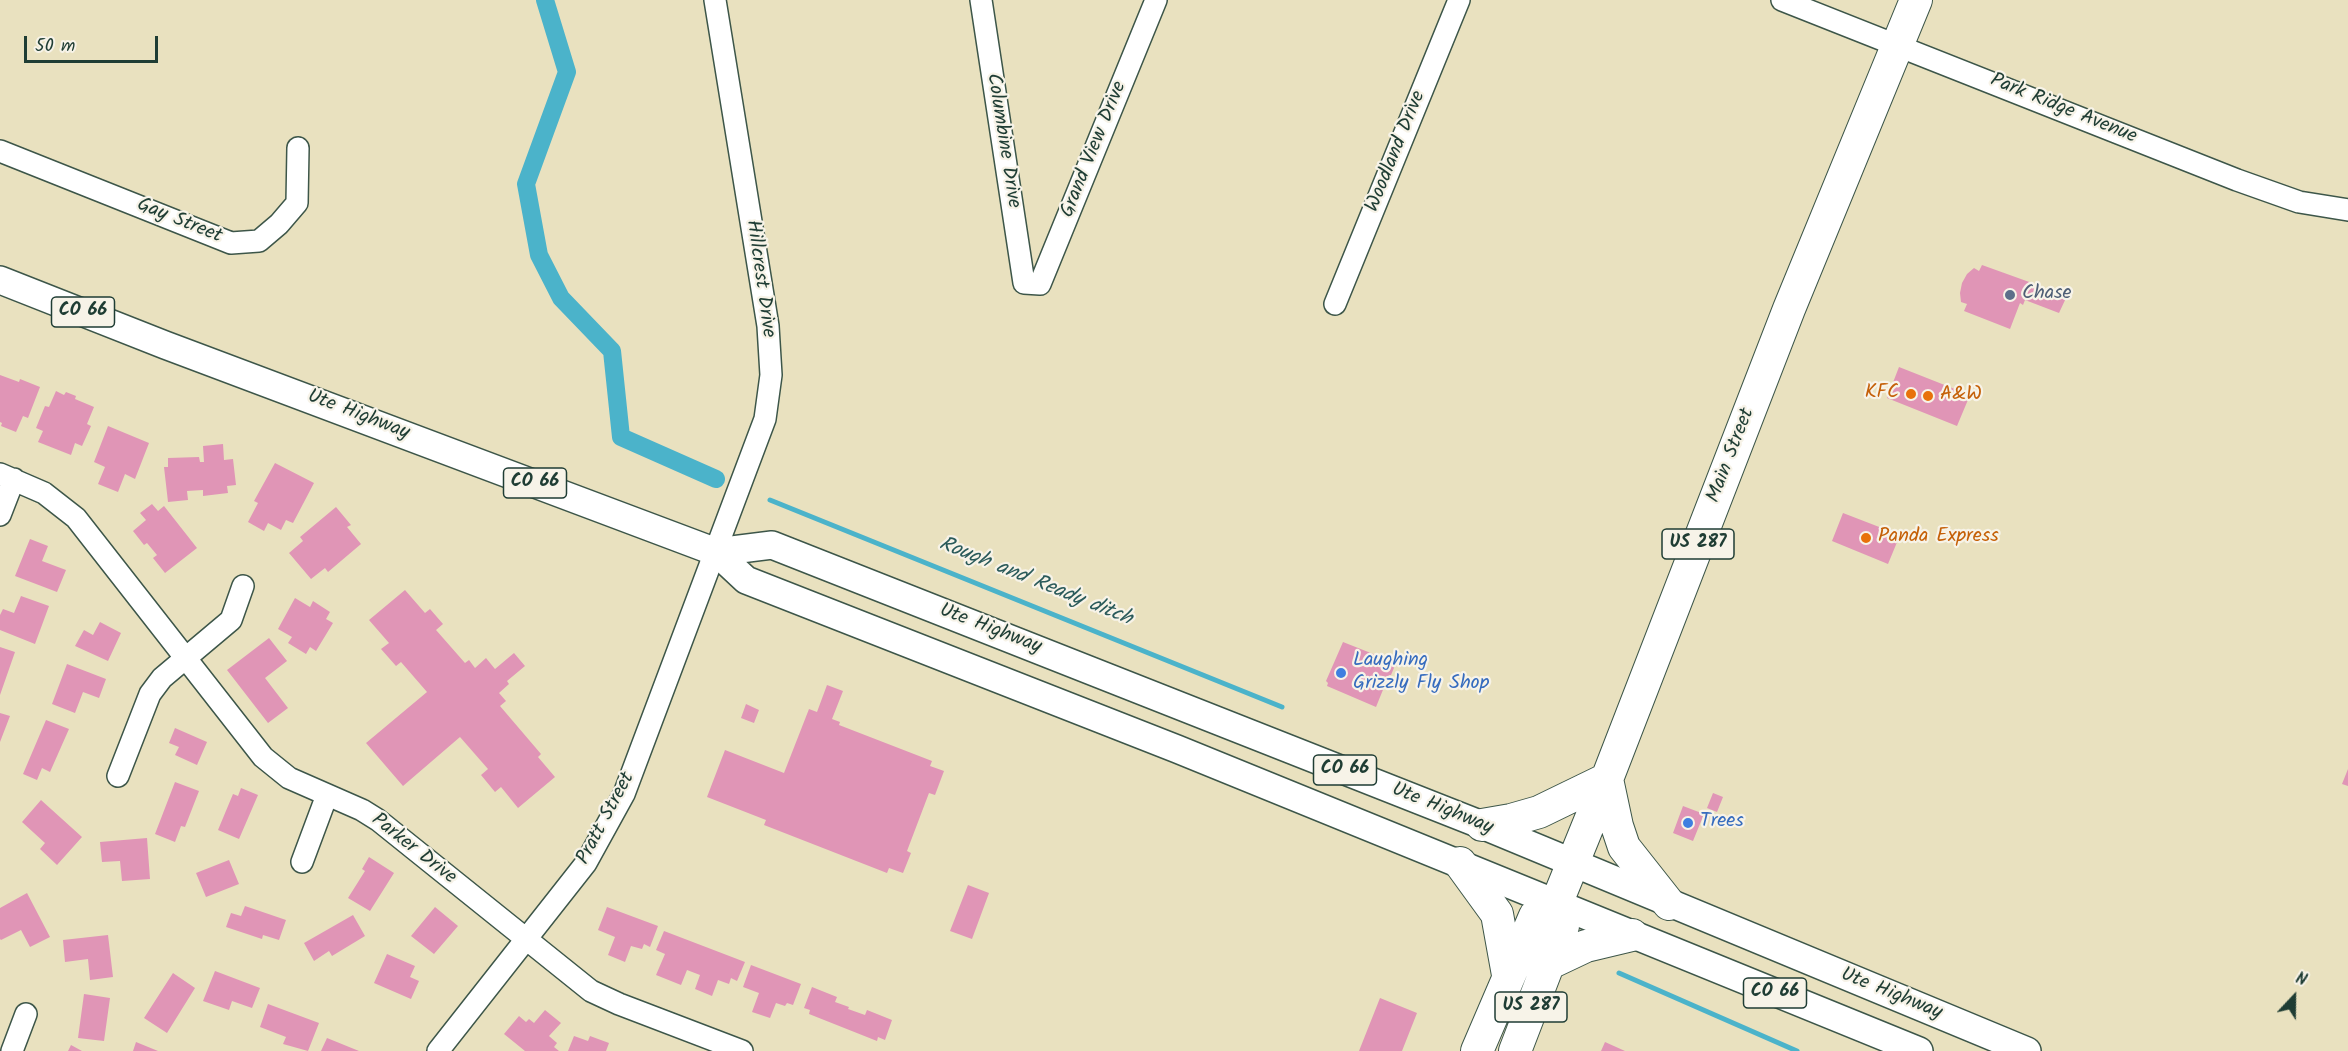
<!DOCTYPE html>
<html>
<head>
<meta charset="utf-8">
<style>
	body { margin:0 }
	#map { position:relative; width:2348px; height:1051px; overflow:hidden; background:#e9e1bf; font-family:Kalam,sans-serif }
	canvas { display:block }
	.north { position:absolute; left:2264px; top:967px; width:60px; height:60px; -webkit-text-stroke:4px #f7f3e8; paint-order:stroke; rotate:22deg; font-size:16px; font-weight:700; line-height:24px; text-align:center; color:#1f3d34 }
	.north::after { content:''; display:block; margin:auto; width:21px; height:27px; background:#1f3d34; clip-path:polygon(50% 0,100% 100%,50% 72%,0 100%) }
	.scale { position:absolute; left:24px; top:36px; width:134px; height:27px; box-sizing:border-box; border:3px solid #1f3d34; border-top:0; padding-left:8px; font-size:18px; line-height:21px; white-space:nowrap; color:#1f3d34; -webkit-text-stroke:4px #f7f3e8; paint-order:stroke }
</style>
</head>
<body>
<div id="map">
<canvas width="2348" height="1051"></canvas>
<div class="north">N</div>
<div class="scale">50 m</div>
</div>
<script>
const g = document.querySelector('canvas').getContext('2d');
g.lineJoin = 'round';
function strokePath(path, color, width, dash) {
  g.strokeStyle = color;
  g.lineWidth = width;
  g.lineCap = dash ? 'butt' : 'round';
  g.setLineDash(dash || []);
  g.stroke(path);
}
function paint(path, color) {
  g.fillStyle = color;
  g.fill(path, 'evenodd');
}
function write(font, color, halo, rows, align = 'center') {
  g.font = font + ' Kalam,sans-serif';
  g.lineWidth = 4.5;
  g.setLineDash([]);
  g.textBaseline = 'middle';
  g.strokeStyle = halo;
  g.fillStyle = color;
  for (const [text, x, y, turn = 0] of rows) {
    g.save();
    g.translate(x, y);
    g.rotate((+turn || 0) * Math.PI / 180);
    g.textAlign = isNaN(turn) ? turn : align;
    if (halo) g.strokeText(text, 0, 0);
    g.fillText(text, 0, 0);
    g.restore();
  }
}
strokePath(new Path2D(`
	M770,500L1282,707
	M1619,973L1797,1051`), '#4bb3ca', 5);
strokePath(new Path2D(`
	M545,0L567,72L526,184L539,255L561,298L612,351L621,437L716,479`), '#4bb3ca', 18);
paint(new Path2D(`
	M1982,265L2032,283V285L2066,298L2059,313L2025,300L2023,305L2020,303L2010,329L1964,311L1967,304L1961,302L1960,293L1962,283L1967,274L1974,268L1979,271Z
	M1899,367L1970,395L1957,426L1887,398Z
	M0,375L19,382L20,379L40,387L28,418L23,416L16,432L1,426L2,423L0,422Z
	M56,391L64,395L66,392L76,396L75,399L94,407L87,424L91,426L82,446L75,443L71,455L38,442L43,431L36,428L45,406L49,407Z
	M108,426L149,443L135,479L125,474L118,492L98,484L105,467L94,462Z
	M223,444L224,460L233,459L236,485L227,486L228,493L203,496V490L187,491L188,500L168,502L164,467H168V458L199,457L200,462H204L203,446Z
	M275,463L314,483L293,523L286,520L281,530L268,523L264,531L248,522L258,503L254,501Z
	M152,504L158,511L164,506L197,548L165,573L153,558L157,555L147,543L144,545L133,531L146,520L140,513Z
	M336,507L351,525L347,527L361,544L328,572L325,568L311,579L289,553L303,541L300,537Z
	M1843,513L1900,535L1888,564L1832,541Z
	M30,539L48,546L42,561L66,570L57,592L15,576Z
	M405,590L425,613L430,609L443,624L436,630L465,663L469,660L475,668L486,658L495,669L514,653L525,666L507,681L509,684L499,693L506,701L500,706L541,754L538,757L555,777L518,808L501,787L495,792L481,775L488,769L460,737L403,786L366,743L427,692L401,662L396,666L381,649L389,643L369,620Z
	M21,596L49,606L35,644L0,630V615L3,609L14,613Z
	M295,598L310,607L313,601L330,612L326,619L333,623L316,651L310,647L306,654L288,643L292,637L278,629Z
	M100,622L121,633L108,661L75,646L84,630L93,635Z
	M269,638L287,661L265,678L288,708L268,723L227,670Z
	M1343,642L1396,663L1391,675H1389L1376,707L1327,686L1328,683L1326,681Z
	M0,647L15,652L0,695Z
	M67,664L106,679L99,698L83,692L75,713L52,704Z
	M827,685L843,691L832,719L840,722L839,725L932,761L930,766L944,771L935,795L929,793L907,851L911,853L903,873L889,868L887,873L764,825L766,820L707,797L725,750L784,773L809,709L817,712Z
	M746,704L759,710L754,723L741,718Z
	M0,713L10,716L0,742Z
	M46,720L69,729L50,772L42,768L37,780L23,774Z
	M175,728L207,742L197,765L175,755L179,747L169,743Z
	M2348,769V786L2342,784Z
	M175,782L199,791L185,827L181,826L175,842L155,834Z
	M241,788L258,795L239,839L218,830L233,794L238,796Z
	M1713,793L1723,797L1717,812L1707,808Z
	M41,800L82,837L57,865L40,849L45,843L22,822Z
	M1683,806L1704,814L1693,841L1673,833Z
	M147,838L150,879L122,881L120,861L102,862L100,842Z
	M369,857L394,873L370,911L348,898L365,871L362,869Z
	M229,860L239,884L206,897L196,873Z
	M968,885L989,893L972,939L950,931Z
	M27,893L50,937L30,947L21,930L1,940L0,939V908Z
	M245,906L286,920L279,940L263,935L262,939L226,927L231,913L241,916Z
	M435,907L458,926L434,954L411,936Z
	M607,907L658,926L650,947L644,944L642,949L631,946L625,962L608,955L615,937L598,930Z
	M353,915L365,936L332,956L329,951L314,961L304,943Z
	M664,931L745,962L737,981L731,978L729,984L718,980L712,996L695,989L700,975L687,970L681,985L656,975L665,954L656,950Z
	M108,935L113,977L90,980L88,959L65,962L63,940Z
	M387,954L415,966L410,977L419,981L411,999L374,983Z
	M751,965L801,984L793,1005L787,1003L785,1006L776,1003L770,1018L752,1012L759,993L743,987Z
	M215,971L260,988L252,1008L232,1001L229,1010L203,1001Z
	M173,973L195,988L167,1033L144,1018Z
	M812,987L837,997L835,1002L849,1007L848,1009L865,1015L867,1010L892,1020L885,1040L878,1037L877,1041L809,1014L810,1010L804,1008Z
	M84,994L110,998L104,1041L78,1038Z
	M1380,998L1417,1013L1402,1051H1359Z
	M268,1004L319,1023L308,1051L283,1044L286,1037L260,1027Z
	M545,1010L561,1023L549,1036L557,1043L554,1047L559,1051H525L504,1034L519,1016L526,1022L529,1019L534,1023Z
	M574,1036L588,1041L590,1036L609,1043L606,1051H568Z
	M327,1038L359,1051H321Z
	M136,1042L158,1051H133Z
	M1605,1042L1625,1051H1601Z
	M71,1045L82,1051H68Z`), '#e095b6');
const minor = new Path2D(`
	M981,0L1024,283L1040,284L1156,0
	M1782,0L2237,180L2299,202L2348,210
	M0,151L231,243L259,241L279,224L297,203L298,148
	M1335,304L1459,0
	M0,474L44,493L76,518L263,757L289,778L362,810L378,820L591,991L619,1004L742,1051
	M0,515L14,479
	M118,776L150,694L162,678L231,620L243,586
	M302,862L327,795
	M12,1051L26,1014
	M438,1051L586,863L624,794L765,419L771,375L768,326L715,0`);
const major = new Path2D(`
	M0,280L165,345L716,552L746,580L1177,749L1919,1051
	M716,552L772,545L1482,825L2027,1051`);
const highway = new Path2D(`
	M1607,779L1617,826L1624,847L1669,904
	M1482,825L1511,820L1539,812L1607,779
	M1460,863L1497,914L1508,975
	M1548,964L1586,946L1632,935
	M1477,1051L1535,916L1557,902
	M1515,1051L1563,926L1557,902L1607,779L1789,309L1916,0`);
strokePath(minor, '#3d5649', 24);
strokePath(major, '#3d5649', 30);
strokePath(highway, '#3d5649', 34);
strokePath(minor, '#fff', 21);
strokePath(major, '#fff', 27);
strokePath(highway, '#fff', 32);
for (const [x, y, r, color] of [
	[2010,295,6,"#5c6f8a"],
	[1911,394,6,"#e8710a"],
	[1928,396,6,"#e8710a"],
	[1866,538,6,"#e8710a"],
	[1341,673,6,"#3f7fe0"],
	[1688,823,6,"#3f7fe0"]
]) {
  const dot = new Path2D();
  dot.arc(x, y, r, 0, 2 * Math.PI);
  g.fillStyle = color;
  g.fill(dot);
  strokePath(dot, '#f7f3e8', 2);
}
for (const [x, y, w] of [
	[83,312,63],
	[535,483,63],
	[1698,544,72],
	[1345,770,63],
	[1775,993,63],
	[1531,1007,72]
]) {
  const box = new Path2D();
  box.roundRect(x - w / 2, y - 15, w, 30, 4.5);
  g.fillStyle = '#f7f3e8';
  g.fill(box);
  strokePath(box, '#1f3d34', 1.5);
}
write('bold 18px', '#1f3d34', null, [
	["CO 66",83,312],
	["CO 66",535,483],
	["US 287",1698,544],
	["CO 66",1345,770],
	["CO 66",1775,993],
	["US 287",1531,1007]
]);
write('20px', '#1f3d34', '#f7f3e8', [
	["Park Ridge Avenue",2063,110,22],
	["Columbine Drive",1002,141,81],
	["Grand View Drive",1095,150,-68],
	["Woodland Drive",1397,152,-68],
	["Gay Street",179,222,22],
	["Hillcrest Drive",759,279,82],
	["Ute Highway",358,416,21],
	["Main Street",1732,456,-69],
	["Ute Highway",990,630,21],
	["Ute Highway",1442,810,22],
	["Pratt Street",607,819,-62],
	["Parker Drive",413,850,38],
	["Ute Highway",1891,995,22]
]);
write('20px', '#4e5e75', '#f7f3e8', [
	["Chase",2022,295]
], 'left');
write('20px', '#c56008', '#f7f3e8', [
	["KFC",1899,394,"right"],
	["A&W",1940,396],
	["Panda Express",1878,538]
], 'left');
write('20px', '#366cbe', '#f7f3e8', [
	["Laughing",1353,662],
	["Grizzly Fly Shop",1353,685],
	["Trees",1700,823]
], 'left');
write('italic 21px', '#2a5a5a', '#f7f3e8', [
	["Rough and Ready ditch",1035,583,22]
]);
</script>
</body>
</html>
